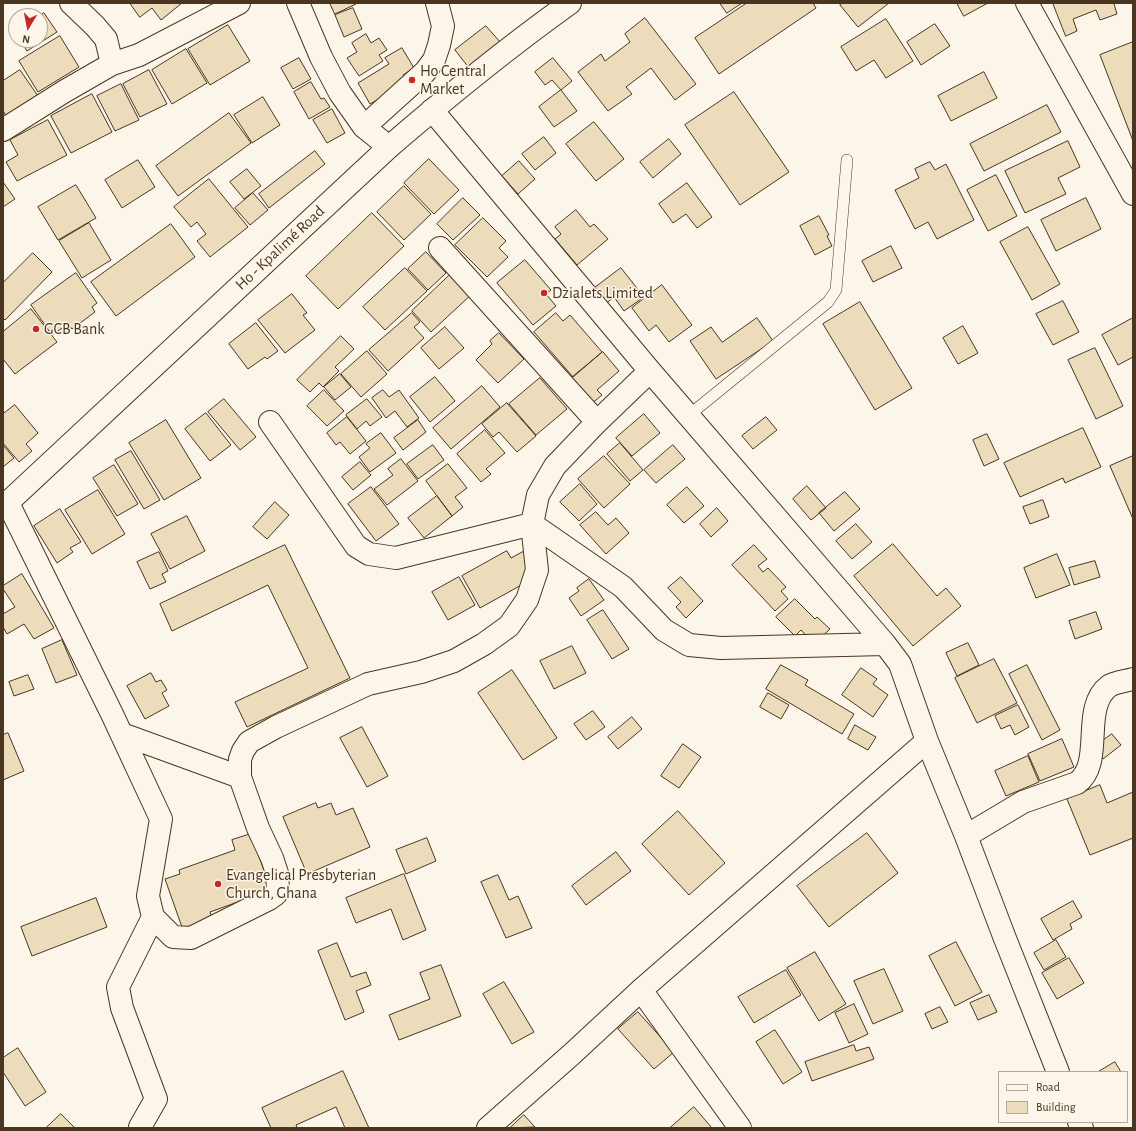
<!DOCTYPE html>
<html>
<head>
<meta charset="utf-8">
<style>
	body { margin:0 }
	#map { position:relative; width:1136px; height:1131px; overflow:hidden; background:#fbf6e9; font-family:"Alegreya Sans",sans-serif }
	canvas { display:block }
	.frame { position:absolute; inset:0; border:4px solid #4a3520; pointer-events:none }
	.legend { position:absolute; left:998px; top:1071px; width:130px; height:52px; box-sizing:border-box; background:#fbf6e9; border:1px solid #b4a999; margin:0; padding:5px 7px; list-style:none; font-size:12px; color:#4a3520 }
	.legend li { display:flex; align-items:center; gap:8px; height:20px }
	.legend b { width:20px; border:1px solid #b4a999 }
	.north { position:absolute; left:8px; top:8px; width:40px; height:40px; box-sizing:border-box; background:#fbf6e9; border:1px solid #b4a999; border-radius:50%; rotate:190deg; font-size:11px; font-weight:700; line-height:16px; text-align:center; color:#4a3520 }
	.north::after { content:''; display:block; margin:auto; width:14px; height:18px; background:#c62828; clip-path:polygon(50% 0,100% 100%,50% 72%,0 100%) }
</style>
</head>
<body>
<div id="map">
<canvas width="1136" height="1131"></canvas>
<div class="frame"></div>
<ul class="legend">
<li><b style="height:5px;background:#fbf6e9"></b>Road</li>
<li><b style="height:11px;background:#ecdcbc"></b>Building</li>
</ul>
<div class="north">N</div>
</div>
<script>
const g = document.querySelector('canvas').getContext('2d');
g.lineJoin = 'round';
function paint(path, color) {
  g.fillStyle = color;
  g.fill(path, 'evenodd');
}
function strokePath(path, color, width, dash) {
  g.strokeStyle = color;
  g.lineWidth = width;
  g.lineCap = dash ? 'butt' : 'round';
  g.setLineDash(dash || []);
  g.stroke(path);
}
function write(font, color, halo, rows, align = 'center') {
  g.font = font + ' "Alegreya Sans",sans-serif';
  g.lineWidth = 3;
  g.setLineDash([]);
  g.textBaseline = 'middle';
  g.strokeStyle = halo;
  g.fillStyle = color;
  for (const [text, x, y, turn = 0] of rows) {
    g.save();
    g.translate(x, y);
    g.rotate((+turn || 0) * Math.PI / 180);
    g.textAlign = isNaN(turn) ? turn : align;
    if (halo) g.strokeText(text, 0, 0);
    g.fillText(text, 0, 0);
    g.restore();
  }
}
const building = new Path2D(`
	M130,3H182L161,20L152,8L140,17Z
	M330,3H355L356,4L335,14Z
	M720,3H742L727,13Z
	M747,3H813L816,8L719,74L695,38Z
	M843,3H889L858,27L840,5Z
	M957,3H988L964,16Z
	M1053,3H1116L1114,4L1117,14L1100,20L1096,10L1073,19L1077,31L1066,36Z
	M353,8L362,29L344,37L335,15Z
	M44,13L57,32L27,51L20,40H40V16Z
	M645,18L696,84L675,100L651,68L626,87L632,94L608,111L578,72L601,54L605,61L630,42L625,34Z
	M886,19L913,61L886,78L874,60L856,71L841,47Z
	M935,24L950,46L921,65L907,42Z
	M228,25L250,61L210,85L188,49Z
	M486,26L501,43L469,68L455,50Z
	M366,34L371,43L379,38L387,50L379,55L383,61L359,76L347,58L357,52L352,43Z
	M60,36L79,67L38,92L19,61Z
	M1133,42V141L1100,55Z
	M402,48L414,68L403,75L408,82L370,104L358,83L389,64L385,58Z
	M186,49L207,83L172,104L152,70Z
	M299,58L311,79L293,89L281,68Z
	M553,58L572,81L561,90L552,80L545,85L535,72Z
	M20,70L38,96L7,117L3,111V81Z
	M149,70L167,104L140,117L123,84Z
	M984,72L997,98L951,121L938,96Z
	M311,82L321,99L324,98L330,107L309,119L294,92Z
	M121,84L139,120L115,131L97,96Z
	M561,90L577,111L554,127L539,107Z
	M734,92L789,172L740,205L685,125Z
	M92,94L112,132L71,153L51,116Z
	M263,97L280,125L252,143L234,115Z
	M1047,105L1061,132L984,171L970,144Z
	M332,109L345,133L327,143L313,120Z
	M229,113L251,143L178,196L156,166Z
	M48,120L67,155L17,181L6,162L18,155L10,140Z
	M594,122L624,159L596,181L566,144Z
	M544,137L556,153L535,170L522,154Z
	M669,139L681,154L653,178L640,162Z
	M1068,141L1080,167L1058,178L1066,194L1025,213L1005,171Z
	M315,151L325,164L269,208L259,194Z
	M429,159L459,190L434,214L404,183Z
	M138,160L155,187L122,208L105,180Z
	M519,161L535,179L518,194L502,176Z
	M930,162L935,170L946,164L974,220L937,239L928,222L915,229L895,190L919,178L915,169Z
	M247,169L261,186L244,199L230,182Z
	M996,175L1017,216L988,231L967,190Z
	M209,179L248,227L210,257L197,241L206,234L197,222L191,227L174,207Z
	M3,182L15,199L3,207Z
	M687,183L712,217L697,228L686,214L673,223L659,204Z
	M76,185L96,218L58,240L38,207Z
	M404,186L431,214L404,240L377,212Z
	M253,193L268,210L250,225L235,208Z
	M463,198L480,215L453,240L437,224Z
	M1086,198L1101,229L1056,251L1041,220Z
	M576,210L590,227L594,224L608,239L577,265L555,239L561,234L555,227Z
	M372,213L404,246L338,309L306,276Z
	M819,216L829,235L827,236L832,246L815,255L800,226Z
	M483,218L506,241L499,248L508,257L487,277L455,245Z
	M89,223L111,260L82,278L59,241Z
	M171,224L195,257L116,316L91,282Z
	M1028,227L1060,284L1032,300L1000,242Z
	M891,246L902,268L873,282L862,261Z
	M426,252L446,273L428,290L408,269Z
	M33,253L52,272L5,320L3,318V283Z
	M525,260L551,290L546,294L556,306L533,325L497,283Z
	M405,268L427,291L385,330L363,307Z
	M621,268L644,297L624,311L614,297L604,305L592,290Z
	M454,271L474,292L431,332L412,311Z
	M76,273L97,303L92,307L95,312L72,329L68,324L52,335L31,305Z
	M662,285L692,325L669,342L656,325L649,331L632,308Z
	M292,294L307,313L303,315L315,330L285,353L258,320Z
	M1063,301L1079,332L1053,345L1036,314Z
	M860,302L912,388L875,410L823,324Z
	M31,309L57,342L15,374L3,359V332Z
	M412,313L420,322L414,327L424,338L388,371L369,350Z
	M556,313L563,321L570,315L602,352L573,377L534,332Z
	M757,318L773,341L716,379L690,341L711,327L722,342Z
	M1133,318V357L1118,365L1102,335Z
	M256,323L278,351L267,359L265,357L248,369L229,344Z
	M963,326L978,353L958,364L943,338Z
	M445,327L464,348L439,369L421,348Z
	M499,333L524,359L498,383L476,360L492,344L490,341Z
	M341,336L354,349L335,367L339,371L323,387L319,383L310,392L297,380Z
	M1095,348L1123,406L1096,419L1068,360Z
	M367,351L387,374L361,397L341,374Z
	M603,352L619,371L597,390L602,395L590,405L569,380Z
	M340,374L351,387L335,400L324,387Z
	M435,377L455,401L430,422L410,397Z
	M540,378L567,409L536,435L509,404Z
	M482,386L500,407L451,449L433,428Z
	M324,390L344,411L327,426L307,406Z
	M383,390L389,397L399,390L419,418L407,427L395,411L386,418L372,398Z
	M224,399L256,437L240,450L208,412Z
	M367,399L382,417L370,426L366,421L357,429L346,415Z
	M507,403L536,436L517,452L499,432L493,437L482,424Z
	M15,405L38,433L26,444L32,451L19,462L3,443V414Z
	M206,413L231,445L210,461L185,429Z
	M644,414L660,433L632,456L616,438Z
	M347,417L366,441L350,454L340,442L336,445L327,433Z
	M766,417L777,430L753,449L742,436Z
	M166,420L201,478L164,500L129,443Z
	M418,420L426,432L403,450L394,438Z
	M1083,428L1101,467L1065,483L1063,478L1020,497L1004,463Z
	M485,430L505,453L486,469L491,474L481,482L457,454Z
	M381,433L396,453L370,472L359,457L370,448L366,444Z
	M987,434L999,459L984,466L973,440Z
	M620,443L643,470L630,481L607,454Z
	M3,445L14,458L3,467Z
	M433,445L444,460L418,479L407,464Z
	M673,445L685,459L656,483L644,470Z
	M131,451L160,500L144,509L115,460Z
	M604,456L630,484L604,508L578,479Z
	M1133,456V519L1110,466Z
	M401,459L418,481L387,505L374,489L393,475L388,469Z
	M360,462L371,475L353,490L342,477Z
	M448,464L467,488L455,497L463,507L452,516L426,481Z
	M114,465L138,504L117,516L93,478Z
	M580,484L597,504L579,521L560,502Z
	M807,486L826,508L811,520L793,499Z
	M371,487L399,524L376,541L348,504Z
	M687,487L704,506L684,523L667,505Z
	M98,490L125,534L92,554L65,510Z
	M845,492L860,509L834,531L819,513Z
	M437,496L452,516L424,538L408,518Z
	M1043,500L1049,517L1030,524L1023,507Z
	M275,502L289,515L267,539L253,527Z
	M717,508L728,521L711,537L700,524Z
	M60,509L81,542L70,548L73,552L57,563L34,526Z
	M596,512L608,525L616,518L629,533L606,554L580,525Z
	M187,516L205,551L170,569L151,534Z
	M856,524L872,542L852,559L836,541Z
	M893,544L937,596L946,588L961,606L913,646L854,576Z
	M285,545L350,678L247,727L235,702L308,668L268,585L172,631L160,604Z
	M754,545L767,559L758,566L763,572L768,568L786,587L781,591L788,599L775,611L732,565Z
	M507,551L511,558L524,551L534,578L480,608L462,576Z
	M159,552L168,571L162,574L166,582L150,589L137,562Z
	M1057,554L1070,585L1036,598L1024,568Z
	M1095,561L1100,577L1074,585L1069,568Z
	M22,574L54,628L34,639L24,624L7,634L3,627V614L15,607L3,589V586Z
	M459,577L475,605L448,620L432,592Z
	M681,577L703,601L686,618L676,607L681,602L668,588Z
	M589,579L604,600L581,616L569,598L579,591L577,588Z
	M795,599L815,619L817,617L830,629L814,644L801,630L795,636L776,617Z
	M603,610L629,649L612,659L587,620Z
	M1096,612L1102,629L1075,639L1069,621Z
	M62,640L77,675L56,683L42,649Z
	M968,643L979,665L957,676L946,653Z
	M572,646L586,673L554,689L540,661Z
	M994,659L1017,703L977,723L955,678Z
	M781,665L808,680L805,685L854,714L842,734L766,689Z
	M1027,665L1060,730L1042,740L1009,674Z
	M861,668L877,679L873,684L888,695L873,717L842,695Z
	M512,670L557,738L523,760L478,693Z
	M151,673L156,682L161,680L167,690L162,693L169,706L145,719L127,686Z
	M28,675L34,689L14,696L9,682Z
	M768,693L789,705L781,719L760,707Z
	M1018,705L1029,727L1015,735L1010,725L1001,729L995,716Z
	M593,711L605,727L586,740L574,724Z
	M632,717L642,729L618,749L608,737Z
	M855,725L876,737L868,750L848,739Z
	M362,727L388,776L367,787L340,738Z
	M8,733L24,771L3,780V735Z
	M1112,734L1121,745L1103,759L1094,747Z
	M1062,739L1074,767L1040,781L1028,754Z
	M683,744L701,757L679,788L661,776Z
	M1028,756L1039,782L1006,796L995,771Z
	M1100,785L1107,803L1133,792V838L1090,855L1067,799Z
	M316,803L318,808L331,803L336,815L353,808L370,847L307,874L283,817Z
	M678,811L725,863L689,895L642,844Z
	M867,833L898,873L829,927L797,886Z
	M251,834L271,890L210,912L213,920L183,930L165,879L180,874L179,870L235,850L232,840Z
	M427,838L436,861L406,874L396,850Z
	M616,852L631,871L586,905L572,886Z
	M404,874L426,930L403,940L391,909L356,923L346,898Z
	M498,875L509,900L518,896L532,928L506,938L481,882Z
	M96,898L107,927L32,956L21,927Z
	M1073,901L1082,917L1070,924L1072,929L1053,940L1041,919Z
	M1056,940L1066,957L1044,970L1034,953Z
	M956,942L982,992L955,1006L929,956Z
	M337,943L351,977L366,972L371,985L356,991L364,1012L345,1020L318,951Z
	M815,952L846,1004L819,1021L787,968Z
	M1069,958L1084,983L1057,999L1042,973Z
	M441,965L461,1016L399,1040L389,1015L430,999L420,973Z
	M884,969L903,1011L873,1024L854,981Z
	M786,970L801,995L754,1023L738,997Z
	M504,982L534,1032L512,1044L483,994Z
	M989,995L997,1012L978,1020L970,1003Z
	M854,1004L868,1034L849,1043L835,1013Z
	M940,1007L948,1022L932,1029L925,1014Z
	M638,1012L674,1052L654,1069L618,1029Z
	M775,1030L802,1072L783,1084L756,1042Z
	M854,1045L856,1051L869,1047L874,1059L812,1081L805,1062Z
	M18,1048L46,1092L25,1106L3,1072V1058Z
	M1115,1062L1121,1072H1098Z
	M343,1071L369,1128H345L336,1107L296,1125L297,1128H271L262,1108Z
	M694,1107L712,1128H670Z
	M61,1114L75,1128H46Z
	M524,1115L535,1127L510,1128Z`);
paint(building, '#ecdcbc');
strokePath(building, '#4a3520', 1);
const lane = new Path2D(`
	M688,416L828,302L836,290L847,160`);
const street = new Path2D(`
	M71,3L95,26L106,39L112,64
	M298,3L321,57L340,93L364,127L389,147
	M1027,3L1133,194
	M432,110L650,371L885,644L900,664L927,741L641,990L572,1054L488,1128
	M364,127L425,72L434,60L439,45L443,26L437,3
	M3,130L65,91L112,64L139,55L239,3
	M440,248L597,422
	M270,422L356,546L369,554L396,558L532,524L623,587L664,630L689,645L721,648L885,644
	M8,503L112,714L161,819L148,896L153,917L173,937L191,938L269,899L276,894L278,889L277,873L272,858L258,828L240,777V759L243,751L249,742L276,727L368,684L421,672L454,661L484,644L509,626L527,600L537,570L532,524L538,495L555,466L597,422L650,371
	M122,734L240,777
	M927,741L966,836L1004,936L1058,1072
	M966,836L1023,802L1077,783C1105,763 1080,708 1109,686C1115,682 1126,681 1133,679
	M641,990L740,1128
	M1079,1122L1082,1128
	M140,1127L156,1099L122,1008L118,987L153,917`);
const secondary = new Path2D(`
	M3,507L389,147C447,97 507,48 570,3`);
strokePath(lane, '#4a3520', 12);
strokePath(street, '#4a3520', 24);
strokePath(secondary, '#4a3520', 24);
strokePath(lane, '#fbf6e9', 11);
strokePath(street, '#fbf6e9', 22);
strokePath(secondary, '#fbf6e9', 22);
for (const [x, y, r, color] of [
	[412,80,4,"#c62828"],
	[544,293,4,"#c62828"],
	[36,329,4,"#c62828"],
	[218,884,4,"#c62828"]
]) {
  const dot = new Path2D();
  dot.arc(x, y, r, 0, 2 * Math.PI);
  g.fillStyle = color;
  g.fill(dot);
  strokePath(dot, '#fbf6e9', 1.5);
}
write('16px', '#4a3520', '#fbf6e9', [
	["Ho Central",420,71],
	["Market",420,89],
	["Dzialets Limited",552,293],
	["GCB Bank",44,329],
	["Evangelical Presbyterian",226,875],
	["Church, Ghana",226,893]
], 'left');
write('16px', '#4a3520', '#fbf6e9', [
	["Ho - Kpalimé Road",280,248,-43]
]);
</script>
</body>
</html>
